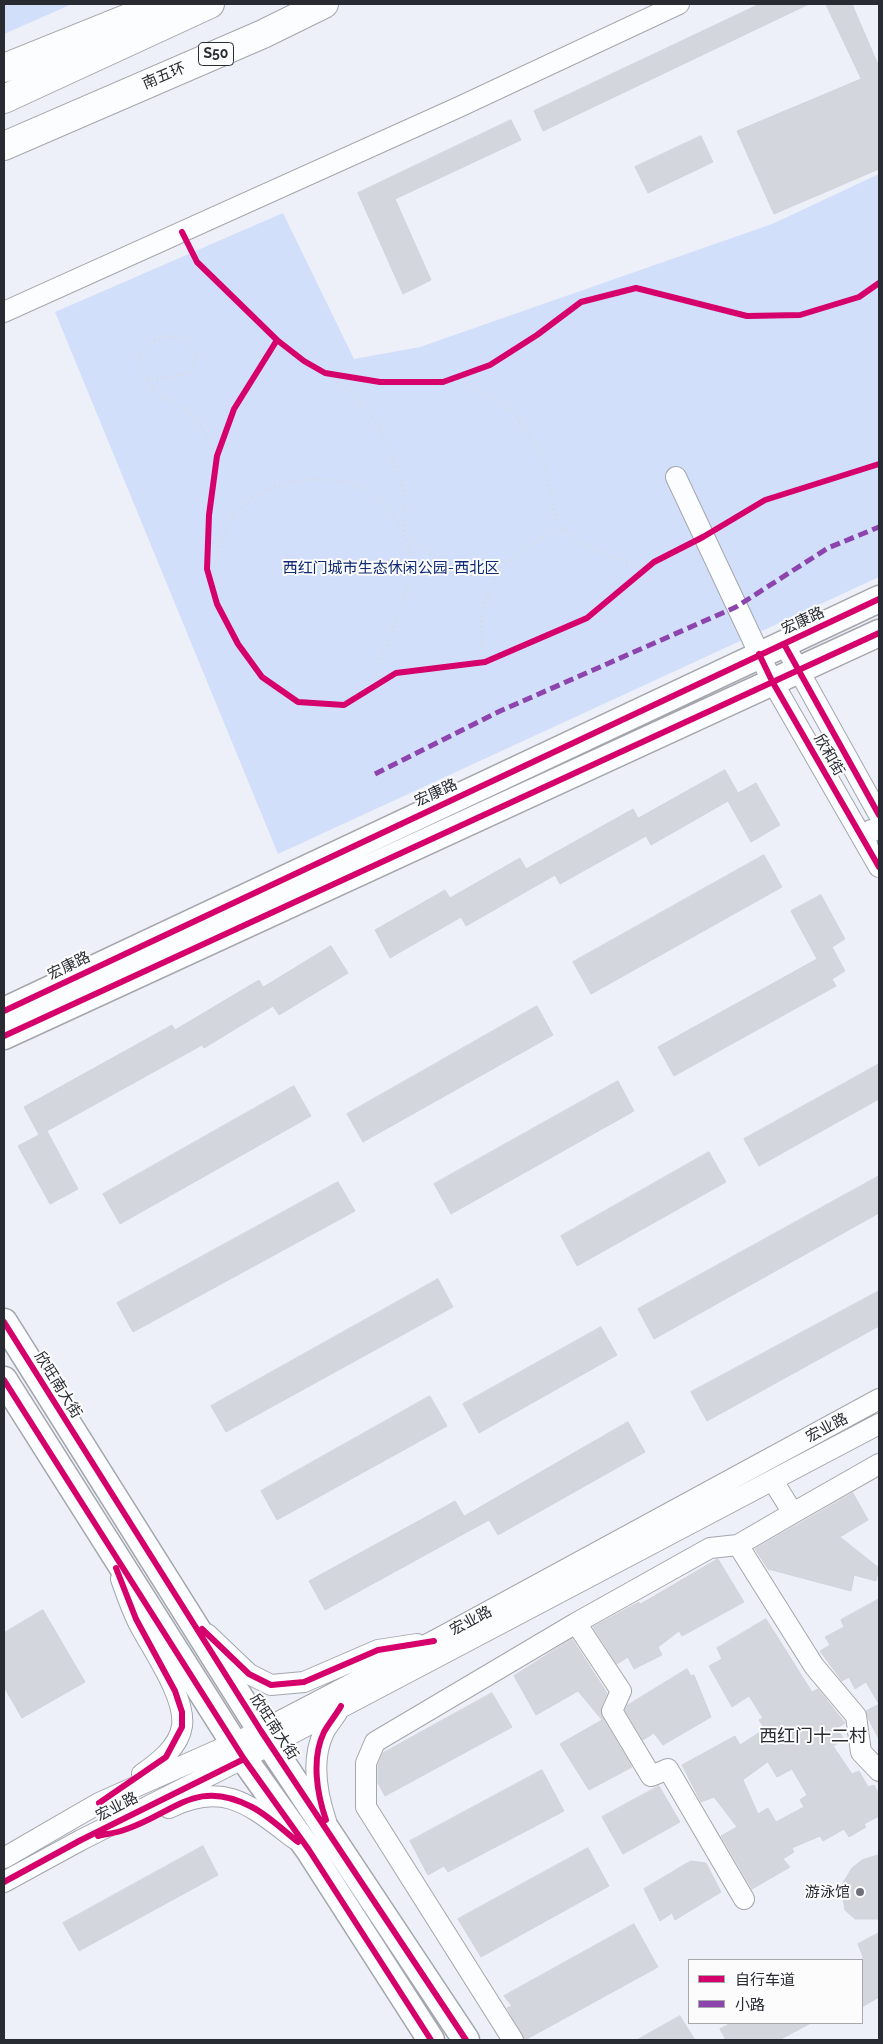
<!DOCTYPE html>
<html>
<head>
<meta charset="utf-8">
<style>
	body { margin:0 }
	#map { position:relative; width:883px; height:2044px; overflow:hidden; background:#edf0f8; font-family:Raleway,"Noto Sans SC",sans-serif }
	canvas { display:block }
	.frame { position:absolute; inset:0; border:5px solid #282b31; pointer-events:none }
	.legend { position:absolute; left:688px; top:1959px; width:175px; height:65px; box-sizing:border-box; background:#fcfcfc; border:1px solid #a7a8ab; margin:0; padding:6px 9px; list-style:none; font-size:15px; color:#282b31 }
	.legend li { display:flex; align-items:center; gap:10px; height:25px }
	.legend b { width:25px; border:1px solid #a7a8ab }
</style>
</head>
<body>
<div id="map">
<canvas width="883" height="2044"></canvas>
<div class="frame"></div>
<ul class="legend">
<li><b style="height:6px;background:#d6006c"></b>自行车道</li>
<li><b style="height:6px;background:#8e44ad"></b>小路</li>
</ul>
</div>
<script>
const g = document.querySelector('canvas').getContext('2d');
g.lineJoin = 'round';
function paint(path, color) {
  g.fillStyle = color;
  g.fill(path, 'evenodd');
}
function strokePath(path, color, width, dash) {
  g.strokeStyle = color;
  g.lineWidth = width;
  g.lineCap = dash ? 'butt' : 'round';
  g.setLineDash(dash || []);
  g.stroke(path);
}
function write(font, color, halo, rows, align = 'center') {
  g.font = font + ' Raleway,"Noto Sans SC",sans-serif';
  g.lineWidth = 4;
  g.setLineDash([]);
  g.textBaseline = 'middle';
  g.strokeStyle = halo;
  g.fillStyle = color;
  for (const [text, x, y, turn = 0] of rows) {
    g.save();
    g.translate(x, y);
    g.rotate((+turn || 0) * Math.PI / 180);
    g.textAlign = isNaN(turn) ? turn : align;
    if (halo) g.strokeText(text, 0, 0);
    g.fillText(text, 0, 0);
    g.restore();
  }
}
paint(new Path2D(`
	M4,4H72L4,34Z
	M879,174V577L278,854L55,312L283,213L354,359L420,347L772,224Z`), '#d2dffa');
const building = new Path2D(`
	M760,4H809L543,131L534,111Z
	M826,4H852L879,67V169L774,214L737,131L861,79Z
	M511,120L521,140L395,199L431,280L403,294L358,193Z
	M701,136L713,162L648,193L635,167Z
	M725,770L738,793L756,783L780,825L751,842L728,801L651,845L646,836L560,884L555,875L466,926L461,917L390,958L375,930L445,890L450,898L520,858L526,869L633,809L638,818Z
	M764,855L782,887L591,994L573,962Z
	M821,895L845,939L832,947L845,971L832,979L836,986L674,1076L658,1047L817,959L791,911Z
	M331,946L348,973L279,1015L273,1006L204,1048L202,1045L47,1131L78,1189L50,1204L18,1146L39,1135L24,1107L172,1025L175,1030L259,980L263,987Z
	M537,1006L553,1035L363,1142L347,1114Z
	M879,1064V1099L759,1166L744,1139Z
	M618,1081L634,1111L451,1214L434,1184Z
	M294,1086L311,1116L120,1224L103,1194Z
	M709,1152L726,1182L577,1266L561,1236Z
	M879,1176V1213L654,1339L638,1309Z
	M338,1182L355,1211L133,1332L117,1303Z
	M438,1279L453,1307L226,1432L211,1406Z
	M879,1291V1326L707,1421L691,1392Z
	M601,1327L617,1355L479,1433L463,1404Z
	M430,1396L447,1426L277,1520L261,1491Z
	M628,1422L645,1452L498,1535L489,1520L325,1610L309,1581L455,1501L464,1516Z
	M853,1493L868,1520L840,1537L879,1568L876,1581L854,1575L851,1591L768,1569L755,1549Z
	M718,1559L744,1602L682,1636L679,1631L658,1647L662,1655L634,1669L628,1657L617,1664L593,1627L639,1602L640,1604Z
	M879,1599V1739L869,1720L866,1711L879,1704L866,1682L855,1689L849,1677L842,1681L820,1651L830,1645L825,1637L844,1627L841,1620Z
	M43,1610L85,1682L22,1718L4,1687V1633Z
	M766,1619L812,1692L818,1689L845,1723L837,1728L844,1740L833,1746L852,1774L859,1771L868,1787L874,1785L879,1795V1816L864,1824L866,1827L849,1837L844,1829L823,1841L820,1836L792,1848L794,1852L783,1859L790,1867L752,1889L721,1836L737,1827L714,1797L701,1802L682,1765L735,1736L740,1745L765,1729L759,1720L763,1718L749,1696L732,1707L709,1666L722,1659L717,1648ZM768,1762L777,1777L792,1769L807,1795L800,1800L804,1807L776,1822L768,1808L758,1814L743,1780Z
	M572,1639L607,1693L601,1707L602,1717L632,1767L589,1790L560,1744L602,1720L578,1691L536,1715L514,1676Z
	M687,1669L691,1676L694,1675L711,1717L663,1745L654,1733L643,1740L625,1710L628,1705Z
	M492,1693L512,1727L385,1796L378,1783V1765L383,1753Z
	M542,1770L564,1811L448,1872L444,1866L428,1875L410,1841Z
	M659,1786L680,1822L623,1854L602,1817Z
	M203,1846L218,1875L79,1951L63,1923Z
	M588,1848L609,1886L481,1957L458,1919Z
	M879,1855V1919H855L845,1910L841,1886L852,1868L862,1860Z
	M691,1861L706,1863L721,1892L675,1920L672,1913L660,1921L644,1889Z
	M634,1924L658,1967L525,2040L507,2008L512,2006L504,1996Z
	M879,1933V1997L862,2007L863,1957L858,1944Z
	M680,2016L695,2040H637Z
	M732,2023H811L779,2040H726L720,2029Z`);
paint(building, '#d3d6dd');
strokePath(building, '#d2d4db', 1);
const minor = new Path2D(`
	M4,312L459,107L679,4
	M676,477L772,681L879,867
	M784,644L879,815
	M868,848L865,836L871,830H879
	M773,1481L793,1513L738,1545L814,1666L856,1716L861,1752L879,1771
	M793,1513L879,1464
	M738,1545L710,1548L576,1623L621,1691L612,1711L651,1776L668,1769L744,1899
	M121,1579C126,1593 131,1608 138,1622C151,1648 186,1696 182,1726C179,1747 158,1763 142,1774
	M207,1634L249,1674L271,1685L304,1682L378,1650L417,1644
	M169,1808C225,1780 251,1806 295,1839
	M326,1821C317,1794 311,1759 324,1732C328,1724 335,1717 339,1709
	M4,1858L99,1803L261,1731L441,1637L879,1399
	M4,1882L81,1840L270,1745L879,1424
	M513,2040L366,1807V1763L375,1742L576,1623`);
const major = new Path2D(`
	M4,1011L879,599
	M4,1036L879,633
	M4,1322L261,1731L466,2040
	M4,1380L244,1759L309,1850L431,2040`);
const highway = new Path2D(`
	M4,68L163,4
	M4,99L210,4
	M4,146L263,34L324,4`);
strokePath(minor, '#a3a6ac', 22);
strokePath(major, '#a3a6ac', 29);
strokePath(highway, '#a3a6ac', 30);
strokePath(new Path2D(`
	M325,373L356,396L380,428L401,478L405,502L404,530L441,564L465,574L500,570L520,550L563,528
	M454,378L511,410L543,458L556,521L578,542L615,558L647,568
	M147,380L190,373L197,356L185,337C164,334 152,338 139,356L147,380L159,395L185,408L201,426L217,456
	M210,581C216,561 220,538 231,520C257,476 343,466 380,499C400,516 410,544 412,570C412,577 408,585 406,592C398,619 388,644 375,669L380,683
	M485,662C476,623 482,606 499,571`), '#d9dadc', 3, [1, 4]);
strokePath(minor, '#fcfdfe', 20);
strokePath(major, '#fcfdfe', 26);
strokePath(highway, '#fcfdfe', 28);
strokePath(new Path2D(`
	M375,774L498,712L736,607L828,548L879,527`), '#8e44ad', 5, [10, 5]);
strokePath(new Path2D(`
	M182,232L197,262L277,340
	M879,283L859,297L800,315L747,316L636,288L581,302L537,335L490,365L443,382H380L325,373L304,361L277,340L234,409L217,456L209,515L207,569L217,604L238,644L262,677L298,702L344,705L396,673L485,662L587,618L654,562L703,537L765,500L879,464
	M784,644L879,815
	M759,654L772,681L879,867
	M4,1011L879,599
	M4,1036L879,633
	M4,1322L261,1731L466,2040
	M4,1380L244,1759L309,1850L431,2040
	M202,1629L249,1674L271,1685L304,1682L378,1650L434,1641
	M99,1803L166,1757L182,1727V1712L175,1691L136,1619L116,1568
	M326,1820C317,1794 311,1759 324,1732C329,1723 336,1715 341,1706
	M98,1836C106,1834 116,1833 124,1830C174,1814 195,1777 252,1807C269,1816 284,1831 298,1842
	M4,1882L81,1840L244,1759`), '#d6006c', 6);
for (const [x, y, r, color] of [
	[860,1892,5,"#6d7077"]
]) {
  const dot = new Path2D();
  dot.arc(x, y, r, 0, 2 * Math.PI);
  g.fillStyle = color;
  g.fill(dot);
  strokePath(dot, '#fcfcfc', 2);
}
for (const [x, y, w] of [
	[216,54,35]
]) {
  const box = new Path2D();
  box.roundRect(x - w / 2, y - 11.5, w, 23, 4);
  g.fillStyle = '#fcfcfc';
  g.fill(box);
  strokePath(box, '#282b31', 1);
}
write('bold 14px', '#282b31', null, [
	["S50",216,54]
]);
write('15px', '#282b31', '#fcfcfc', [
	["南五环",164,76,-23],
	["宏康路",803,621,-25],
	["欣和街",829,755,60],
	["宏康路",436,793,-25],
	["宏康路",69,966,-26],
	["欣旺南大街",58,1385,58],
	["宏业路",827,1428,-28],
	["宏业路",471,1621,-28],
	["欣旺南大街",274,1727,57],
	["宏业路",117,1807,-27]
]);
write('15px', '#0e2a74', '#fcfcfc', [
	["西红门城市生态休闲公园-西北区",391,568]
]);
write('15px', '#282b31', '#fcfcfc', [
	["游泳馆",850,1892]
], 'right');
write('18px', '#282b31', '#fcfcfc', [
	["西红门十二村",813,1737]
]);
</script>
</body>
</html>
